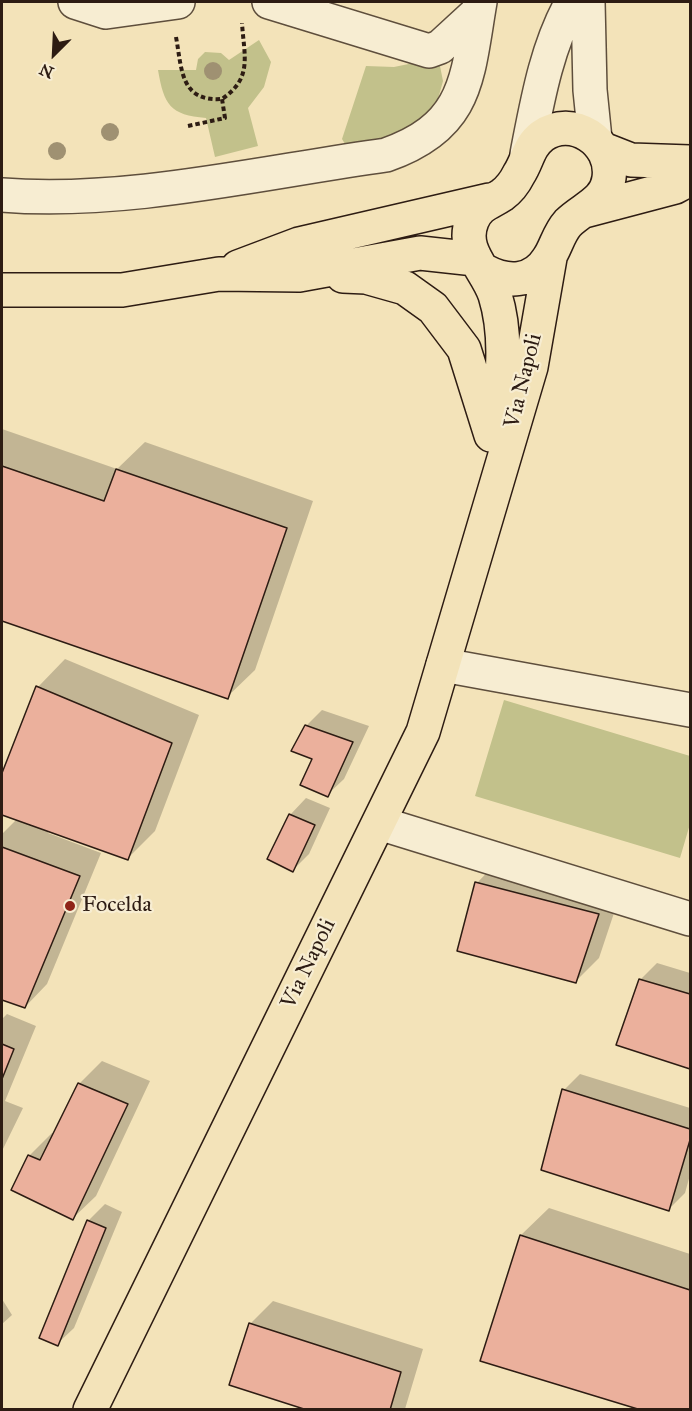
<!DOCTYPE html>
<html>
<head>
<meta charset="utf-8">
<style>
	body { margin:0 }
	#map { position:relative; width:692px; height:1411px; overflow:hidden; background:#f3e3b9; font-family:"IM FELL Great Primer",serif }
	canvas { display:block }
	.frame { position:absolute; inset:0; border:3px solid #2d1c13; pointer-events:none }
	.north { position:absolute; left:24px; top:24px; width:60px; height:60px; -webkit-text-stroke:4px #f7edd2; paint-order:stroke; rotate:204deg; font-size:16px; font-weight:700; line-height:24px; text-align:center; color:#2d1c13 }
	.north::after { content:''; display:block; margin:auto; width:21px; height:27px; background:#2d1c13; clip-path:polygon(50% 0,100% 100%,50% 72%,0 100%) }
</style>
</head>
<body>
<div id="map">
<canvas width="692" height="1411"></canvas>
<div class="frame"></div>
<div class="north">N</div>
</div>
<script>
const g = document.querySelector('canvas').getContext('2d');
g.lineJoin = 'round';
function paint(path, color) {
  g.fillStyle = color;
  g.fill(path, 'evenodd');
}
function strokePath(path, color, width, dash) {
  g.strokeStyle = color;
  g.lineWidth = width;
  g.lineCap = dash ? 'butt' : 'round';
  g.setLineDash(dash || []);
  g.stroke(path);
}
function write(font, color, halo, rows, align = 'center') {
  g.font = font + ' "IM FELL Great Primer",serif';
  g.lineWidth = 4.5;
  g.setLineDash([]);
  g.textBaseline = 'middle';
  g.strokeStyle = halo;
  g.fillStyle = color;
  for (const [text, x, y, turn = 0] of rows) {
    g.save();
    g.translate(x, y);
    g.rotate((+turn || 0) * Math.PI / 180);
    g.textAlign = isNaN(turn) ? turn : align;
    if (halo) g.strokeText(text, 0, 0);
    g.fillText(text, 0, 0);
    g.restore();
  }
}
paint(new Path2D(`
	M259,40L271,62L264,87L248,108L258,146L215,157L206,118C170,115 164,105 158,70H196L198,59L205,52L221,53L229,60Z
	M433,59L440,66L443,81L436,106L406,134L353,146L345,144L342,139L366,66L394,67Z
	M504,700L690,756V824L680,858L475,796Z`), '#c2c18b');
paint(new Path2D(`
	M2,429L117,469L145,442L313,501L255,670L227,697L2,619Z
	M65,659L199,715L155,831L128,858L49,830L48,833L101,853L47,984L25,1007L2,998V834L17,819L2,813V777L38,687Z
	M322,710L369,726L344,779L327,795L314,759L306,726Z
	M306,798L330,808L309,854L293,870L290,815Z
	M499,860L621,892L599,958L576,981L477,883Z
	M657,963L690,973V1067L618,1044L641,979Z
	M7,1014L36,1026L5,1101L23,1108L2,1151V1019Z
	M102,1061L150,1081L96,1196L73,1218L29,1156L52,1133L54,1134L79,1084Z
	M580,1074L690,1108V1175L685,1193L669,1209L564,1090Z
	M105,1204L122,1212L74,1328L57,1344L88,1221Z
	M549,1208L690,1254V1410H647L482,1360L521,1235Z
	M2,1299L12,1315L2,1324Z
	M273,1301L423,1349L405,1409L312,1410L250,1324Z`), '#0003');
const building = new Path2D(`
	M2,466L104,501L116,469L287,528L228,699L2,621Z
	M36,686L172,743L128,860L2,815V773Z
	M305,725L353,742L328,797L300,785L312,759L291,751Z
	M289,814L315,825L293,872L267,859Z
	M2,847L80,876L25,1008L2,1000Z
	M475,882L599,914L576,983L457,951Z
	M639,979L690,994V1069L616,1045Z
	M2,1044L14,1049L2,1079Z
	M78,1083L128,1104L73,1220L11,1190L28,1155L40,1160Z
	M562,1089L690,1129V1140L669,1211L541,1170Z
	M87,1220L106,1228L58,1346L39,1338Z
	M520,1235L690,1290V1410H641L480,1361Z
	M249,1323L401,1372L390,1410H307L229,1385Z`);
paint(building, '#ebb09c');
strokePath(building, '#2d1c13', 1.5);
const minor = new Path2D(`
	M75,2L106,12L178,2
	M269,2L429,51L440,47L478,12
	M588,2L590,90L595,139
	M527,154C537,103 546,48 572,2
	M2,195C125,205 263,172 386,155C469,126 467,77 480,2
	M443,665L690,710
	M379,823L690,919`);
const major = new Path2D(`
	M603,149L631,160L690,162
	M584,211L675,187L690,179
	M238,267L299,244L489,200
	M485,271C507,283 533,283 548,259C556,248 558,234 568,223C583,208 606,202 609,178C614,142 572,114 542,136C528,147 528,160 519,174C515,182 509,190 502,195C490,203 478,205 472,221C460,250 487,270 495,295C509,340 501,385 497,431
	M343,276L366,277L405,288L433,308L464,349L491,435
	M2,290H122L219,274L299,275L420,253L475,259
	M90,1410L423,732L531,367L550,258`);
strokePath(minor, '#5e4e3c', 36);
strokePath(major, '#2d1c13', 36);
strokePath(new Path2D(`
	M176,37C182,69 180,102 222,99C253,78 244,56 242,23
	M188,126L225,118L222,99`), '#2d1c13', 4, [4.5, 3]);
strokePath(minor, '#f7edd2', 33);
strokePath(major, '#f3e3b9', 33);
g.fillStyle = '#9f9172';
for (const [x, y] of [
	[213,71],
	[110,132],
	[57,151]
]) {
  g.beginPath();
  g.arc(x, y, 9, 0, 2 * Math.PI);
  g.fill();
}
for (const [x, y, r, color] of [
	[70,906,6,"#8f2418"]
]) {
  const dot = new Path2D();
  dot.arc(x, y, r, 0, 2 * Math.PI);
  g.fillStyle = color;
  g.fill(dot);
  strokePath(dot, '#f7edd2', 2);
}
write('22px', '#2d1c13', '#f7edd2', [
	["Via Napoli",524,381,-76],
	["Via Napoli",309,964,-64]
]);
write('22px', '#2d1c13', '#f7edd2', [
	["Focelda",82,906]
], 'left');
</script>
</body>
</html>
